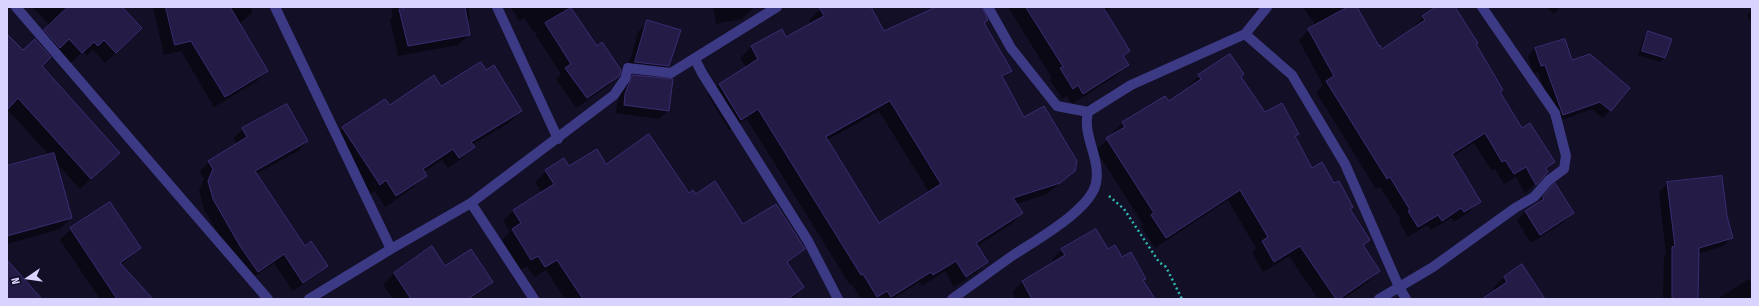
<!DOCTYPE html>
<html>
<head>
<meta charset="utf-8">
<style>
	body { margin:0 }
	#map { position:relative; width:1759px; height:306px; overflow:hidden; background:#130f26; font-family:"Fira Sans Condensed",sans-serif }
	canvas { display:block }
	.frame { position:absolute; inset:0; border:8px solid #d9d4ff; pointer-events:none }
	.north { position:absolute; left:8px; top:258px; width:40px; height:40px; -webkit-text-stroke:3px #130f26; paint-order:stroke; rotate:257deg; font-size:11px; font-weight:700; line-height:16px; text-align:center; color:#d9d4ff }
	.north::after { content:''; display:block; margin:auto; width:14px; height:18px; background:#d9d4ff; clip-path:polygon(50% 0,100% 100%,50% 72%,0 100%) }
</style>
</head>
<body>
<div id="map">
<canvas width="1759" height="306"></canvas>
<div class="frame"></div>
<div class="north">N</div>
</div>
<script>
const g = document.querySelector('canvas').getContext('2d');
g.lineJoin = 'round';
function paint(path, color) {
  g.fillStyle = color;
  g.fill(path, 'evenodd');
}
function strokePath(path, color, width, dash) {
  g.strokeStyle = color;
  g.lineWidth = width;
  g.lineCap = dash ? 'butt' : 'round';
  g.setLineDash(dash || []);
  g.stroke(path);
}
paint(new Path2D(`
	M33,7H121L141,28L105,63L93,50L87,56L83,51L71,63L58,49L40,66L108,163L80,189L55,161L71,218L60,229L7,244V167L50,156L7,109V35L23,52L50,26Z
	M153,7H251L252,13L239,24L267,71L257,81L214,107L181,51L164,55Z
	M391,7H468L470,19L466,23L469,35L458,45L398,56L390,20L393,16Z
	M511,7H569L596,48L618,75L608,86L576,108L556,79L561,74L535,34L538,32H534L524,18L519,21Z
	M713,7H753V8L742,19L716,24Z
	M823,7H870L884,32L939,7H969L1010,71L1002,79L1024,119L1074,171L1047,194L1016,204L1022,213L1011,224L977,246L987,262L976,273L954,287L945,271L922,286L919,282L893,299H861L852,284L850,285L747,119L729,130L708,95L719,84L746,68L740,58L751,47L781,30L785,38L811,24L809,20ZM879,111L929,192L879,224L827,140Z
	M1008,7H1113L1105,12L1129,51L1123,58L1127,65L1116,76L1072,104L1067,96L1062,99L1050,80L1052,78Z
	M1303,7H1356L1378,47L1382,50L1414,29L1413,27L1423,17L1438,7H1448L1475,44L1502,90L1500,93L1521,130L1554,162L1546,170L1547,172L1525,194L1516,177L1504,184L1495,169L1492,171L1474,143L1452,157L1480,202L1469,212L1454,222L1451,218L1431,230L1427,225L1408,237L1399,222L1401,220L1380,187L1376,189L1316,92L1323,85L1299,40L1309,30L1316,26Z
	M1546,7H1561L1554,14Z
	M1752,10V24L1747,15Z
	M647,23L669,66L660,74L627,71L638,32Z
	M1648,33L1670,40L1664,58L1660,62L1638,55L1644,37Z
	M1535,48L1571,61L1629,88L1603,118L1592,109L1556,122L1538,72L1533,73L1528,56Z
	M633,76L668,111L659,119L616,113L617,104L624,85Z
	M1199,76L1240,77L1265,113L1298,133L1294,137L1311,169L1349,210L1369,240L1362,246L1379,271L1368,282L1343,299H1318L1289,256L1263,272L1252,252L1256,248L1228,200L1155,248L1141,226L1143,224L1096,150L1113,135L1112,133L1123,122L1168,103L1189,89L1188,87Z
	M441,87L521,111L510,122L472,145L473,147L462,158L448,168L442,160L423,172L426,176L414,187L385,207L375,191L368,195L332,139L343,128L389,107Z
	M243,129L307,141L298,151L256,174L305,247L326,266L317,275L293,291L274,263L249,280L231,255L204,209L199,191L204,179L200,171L209,162L237,145L234,138Z
	M606,165L696,195L743,225L804,249L787,264L803,287L792,299H565L546,270L534,277L527,266L520,270L502,240L510,232L503,221L513,211L542,193L535,182L546,171Z
	M1668,183L1732,238L1723,246L1698,254L1697,299H1663L1664,256L1666,254L1659,192Z
	M1547,193L1573,213L1564,222L1531,243L1517,221L1525,212L1536,205Z
	M110,203L140,248L121,265L152,299H100L60,240L71,229Z
	M432,248L445,267L492,282L472,299H393L383,285L394,273Z
	M1062,249L1107,251L1122,258L1145,278L1142,281L1153,299H1016L1012,292L1022,282L1054,263L1052,260Z
	M1504,277L1540,299H1484L1495,292L1493,288Z
	M1749,279L1752,284V299H1717Z`), '#0007');
const building = new Path2D(`
	M68,7H122L142,28L116,53L104,40L98,46L94,42L82,53L69,39L60,48L44,30Z
	M166,7H230L268,71L225,97L191,41L175,45Z
	M403,7H465L470,35L408,46L399,9H403Z
	M819,7H871L884,31L936,7H982L988,20L984,23L1012,71L1002,76L1024,117L1044,106L1077,161L1075,171L1060,183L1013,198L1023,213L976,243L988,262L966,277L956,261L933,275L931,272L891,297L887,291L877,297L863,274L861,275L758,109L741,120L719,84L758,59L751,46L782,29L786,37L824,16ZM890,101L941,184L879,223L826,137Z
	M1026,7H1103L1130,51L1123,56L1129,65L1083,94L1078,85L1073,89L1060,68L1063,67Z
	M1348,7H1357L1379,46L1380,45L1382,49L1425,20L1422,16L1436,7H1455L1478,43L1476,44L1503,90L1500,92L1522,128L1530,123L1555,162L1546,168L1548,172L1536,185L1526,167L1514,174L1505,160L1502,162L1485,133L1452,154L1481,202L1464,212L1461,208L1442,221L1438,215L1418,227L1408,211L1410,210L1390,177L1387,179L1326,81L1334,76L1308,29Z
	M571,8L597,46L602,42L621,70L619,76L587,98L565,68L571,64L545,23Z
	M647,20L681,30L669,66L635,62Z
	M1648,31L1672,39L1665,58L1642,51Z
	M7,34L23,50L35,39L51,57L42,66L120,153L91,179L18,98L7,110Z
	M1565,39L1572,60L1590,54L1630,88L1611,111L1600,102L1563,115L1545,65L1541,66L1535,48Z
	M1230,54L1244,74L1241,77L1265,112L1282,103L1299,134L1295,136L1312,168L1322,162L1334,183L1339,181L1353,207L1350,209L1370,240L1363,245L1380,271L1339,299H1336L1300,246L1274,262L1262,241L1268,237L1240,190L1166,238L1151,215L1154,213L1106,138L1125,127L1122,122L1165,96L1169,101L1201,79L1198,75Z
	M481,62L486,70L494,65L522,111L471,142L475,147L459,158L453,149L423,169L427,176L396,196L386,180L380,185L342,127L385,99L390,105L434,75L441,86Z
	M633,75L673,79L669,111L624,105L625,94Z
	M287,104L308,141L255,171L305,246L311,241L328,266L303,283L284,254L258,272L240,246L213,199L208,181L213,169L208,161L247,137L242,128Z
	M649,134L689,193L693,190L696,194L715,181L743,224L776,204L805,249L787,262L804,287L788,299H583L557,260L545,267L538,256L531,260L512,229L521,223L513,210L554,184L545,170L564,158L569,166L597,149L606,164Z
	M54,153L72,218L7,236V166Z
	M1722,176L1727,216L1733,238L1699,248L1698,299H1672V247L1675,246L1667,182Z
	M1555,183L1574,213L1540,235L1525,211L1544,199L1543,197Z
	M110,202L141,248L120,263L153,299H117L70,228Z
	M1096,229L1108,249L1115,245L1122,257L1131,252L1146,279L1143,280L1155,299H1032L1022,281L1065,255L1061,249Z
	M432,246L445,266L471,249L493,282L468,299H411L394,273Z
	M7,260L42,299H7Z
	M1522,264L1545,299H1482L1507,282L1504,277Z`);
paint(building, '#241b47');
strokePath(building, '#3b2d73', 1);
strokePath(new Path2D(`
	M1109,196L1124,209L1159,262L1166,267L1182,299`), '#2fb8b0', 2.5, [2, 3]);
strokePath(new Path2D(`
	M16,7L268,299
	M275,7L391,249
	M497,7L558,139
	M988,7L1011,48L1057,106L1088,112
	M1245,34L1292,75L1345,164L1399,287L1406,299
	M695,59L702,73L808,241L838,299
	M471,203L534,299
	M309,299L391,249L471,203L614,95L625,79L628,68L671,73L777,7
	M952,299C972,285 992,270 1012,256C1034,241 1091,210 1096,183C1101,158 1082,136 1088,112L1131,85L1245,34L1267,7
	M1379,299L1433,267L1515,208L1534,197L1549,180L1564,169L1566,156L1555,113L1482,7`), '#3d3a85', 10);
</script>
</body>
</html>
